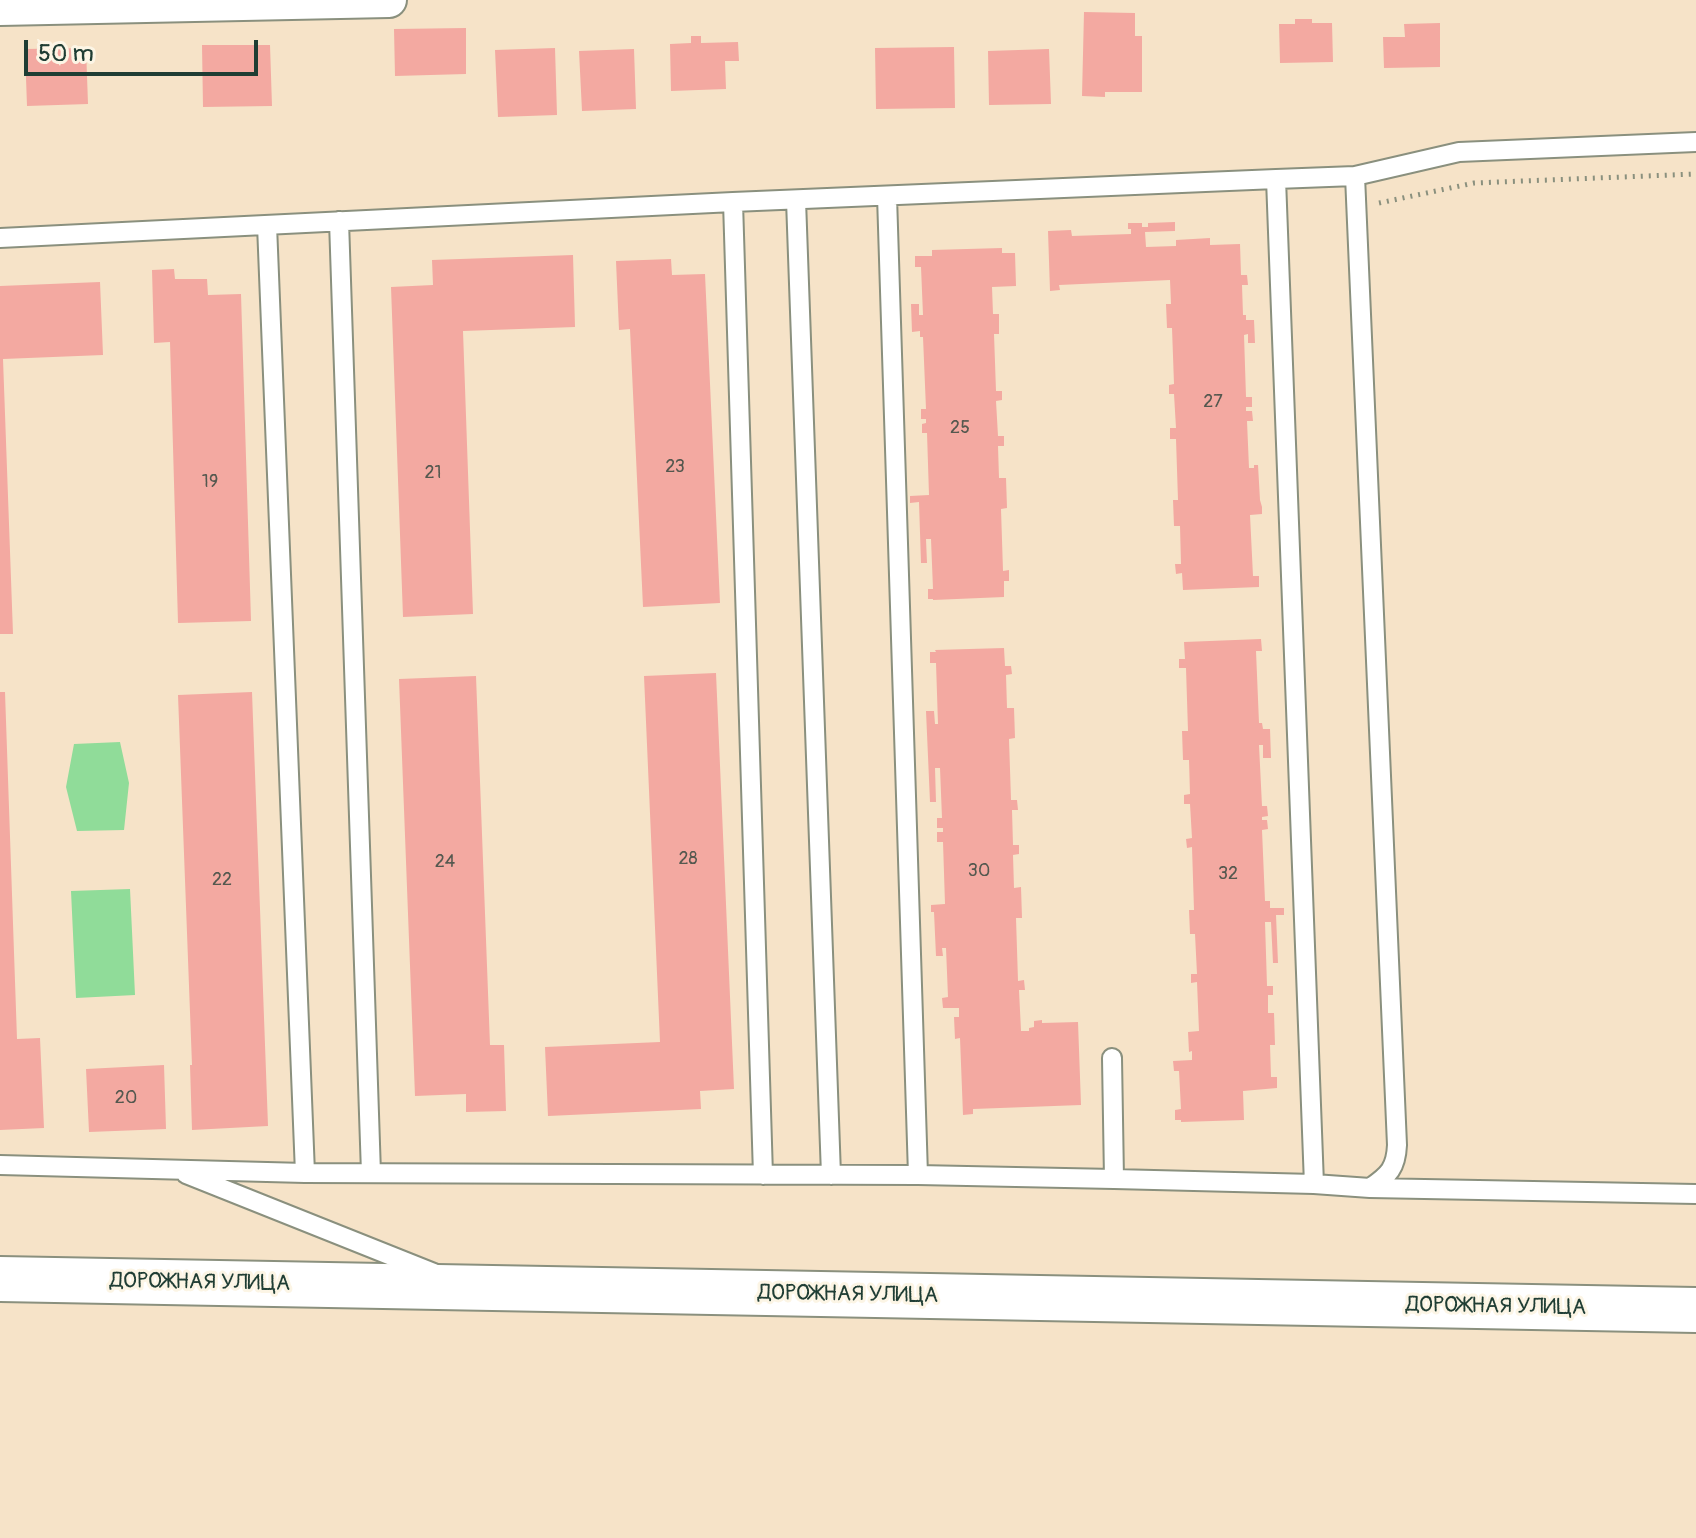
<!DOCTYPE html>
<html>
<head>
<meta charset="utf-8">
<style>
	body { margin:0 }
	#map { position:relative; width:1696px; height:1538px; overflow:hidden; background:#f6e3c8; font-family:Pangolin,sans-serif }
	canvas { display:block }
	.scale { position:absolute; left:24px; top:40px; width:234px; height:36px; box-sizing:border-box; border:4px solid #1f3d34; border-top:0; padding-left:10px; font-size:24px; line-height:28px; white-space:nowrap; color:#1f3d34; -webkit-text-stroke:6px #fcf5e5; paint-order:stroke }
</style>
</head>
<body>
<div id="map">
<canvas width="1696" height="1538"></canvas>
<div class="scale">50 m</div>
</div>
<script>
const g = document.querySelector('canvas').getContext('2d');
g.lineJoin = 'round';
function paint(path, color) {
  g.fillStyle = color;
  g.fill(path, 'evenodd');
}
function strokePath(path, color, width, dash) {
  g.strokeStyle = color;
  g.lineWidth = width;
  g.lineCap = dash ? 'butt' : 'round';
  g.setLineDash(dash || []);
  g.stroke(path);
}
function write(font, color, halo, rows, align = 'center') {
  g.font = font + ' Pangolin,sans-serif';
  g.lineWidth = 6;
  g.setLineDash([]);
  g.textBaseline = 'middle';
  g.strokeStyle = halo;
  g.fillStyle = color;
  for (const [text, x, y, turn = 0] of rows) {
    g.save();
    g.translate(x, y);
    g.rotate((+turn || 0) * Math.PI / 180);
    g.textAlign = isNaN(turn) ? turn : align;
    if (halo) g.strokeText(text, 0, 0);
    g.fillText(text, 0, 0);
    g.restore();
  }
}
paint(new Path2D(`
	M120,742L129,783L124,830L77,831L66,787L74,744Z
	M130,889L135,995L76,998L71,891Z`), '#90dc99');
paint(new Path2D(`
	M1084,12L1135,13V36H1142V92H1105V97L1082,96Z
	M1295,19H1312V23H1332L1333,62L1280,63L1279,24H1295Z
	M1440,23V67L1384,68L1383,37H1405L1404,24Z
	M466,28V74L395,76L394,29Z
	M691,36H701V43L738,42L739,61H725L726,89L671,91L670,44L691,43Z
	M202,45H270L272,106L203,107Z
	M954,47L955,108L876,109L875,48Z
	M86,48L88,104L27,106L25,49Z
	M555,48L557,115L498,117L495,50Z
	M634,49L636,109L582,111L579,51Z
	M1049,49L1051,104L989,105L988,51Z
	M1175,222V231L1145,232L1146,247L1176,246V240L1210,238V245L1240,244L1241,275H1247L1248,285H1242L1243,315H1246V320H1254L1255,343H1248V334L1244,335L1246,397H1252V407H1246V411H1252L1253,421H1247L1249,468H1254V465H1258L1260,500L1262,507V514L1250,515L1253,576H1259V587L1183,590L1182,573L1176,574L1175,564H1181L1180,526H1174L1173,500H1178L1176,439H1170V428H1176L1174,394H1169V385L1174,384L1172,328H1167L1166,304H1171L1170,280L1059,285L1060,290L1050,291L1048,231L1071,230L1072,236L1131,234V229H1128V223H1142V227H1148V223Z
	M1002,248V253H1015L1016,286L992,287L993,314H999V334H994L996,391H1002V400L996,401L998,436H1004V446H998L999,478H1006L1007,508L1001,509L1003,571L1009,570V581H1004V597L933,600V599H928V589H933L931,539H926L927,563H921L919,502L910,503V496L929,495L927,433H922V424L926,423V419H921V409H926L923,337H920V331L912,332L911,304H919V315H923L921,267H915V256H932V250Z
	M573,255L575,327L463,331L473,614L403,617L391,287L433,285L432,260Z
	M671,259L672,275L705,274L720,603L643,607L630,329L619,330L616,261Z
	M174,269L175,279H207L208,295L241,294L251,621L178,623L170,342L154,343L152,270Z
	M100,282L103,355L3,359L13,634H0V286Z
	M1261,639L1262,651H1256L1259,723H1262L1263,729H1270L1271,758H1263V745H1259L1262,806H1267L1268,816L1262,817V820H1267L1268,829L1262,830L1265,901H1270V908H1284V915H1276L1278,963H1273L1271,922H1265L1267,986H1273V995H1268V1013H1274L1275,1045H1270L1271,1077H1277V1088L1243,1091L1244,1120L1181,1122V1120H1175V1110L1181,1109L1179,1071H1174L1173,1061L1192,1060V1051L1189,1052L1188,1032L1199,1031L1197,982L1191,983V974H1197L1195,934H1190L1189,910H1194L1192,847L1187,848L1186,839L1192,838L1190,804H1184V795L1190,794L1189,760H1183L1182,731H1188L1186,668H1179V659H1185L1184,642Z
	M1004,648L1005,666H1011L1012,674L1006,675L1007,708H1014L1015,738L1009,739L1011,800H1017L1018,810H1012L1013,845H1019V854L1013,855L1014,888L1021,887L1022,918H1016L1018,981L1024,980L1025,990H1019L1021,1031H1029V1028L1034,1027V1021L1042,1020V1023L1078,1022L1081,1105L973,1109V1114L963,1115L960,1038L955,1039L954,1017H959V1008H943L942,998L948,997L946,948H942L943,956H936L934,912H931V905L945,904L943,842H937V832H943V828H937V818H942L940,768H935L936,802H930L926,711H934L935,724H938L936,663H930V652H936L935,650Z
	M716,673L734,1089L700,1091L701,1109L548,1116L545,1047L660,1042L644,676Z
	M476,676L490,1045H504L506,1111L466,1112V1094L415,1096L399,679Z
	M0,692H5L17,1039L40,1038L44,1128L0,1130Z
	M252,692L268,1126L192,1130L190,1065H192L178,695Z
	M164,1065L166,1129L89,1132L86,1069Z`), '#f3a9a1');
const service = new Path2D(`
	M1355,176L1459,152L1696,142
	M1276,179L1355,176L1397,1145C1396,1168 1389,1175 1370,1188
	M887,196L918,1175
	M796,200L831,1175
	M733,202L763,1175
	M339,221L371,1173
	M267,225L305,1173
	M0,238L733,202L1276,179L1314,1184
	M1112,1058L1114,1179
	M0,1165L305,1173L918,1175L1114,1179L1314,1184L1370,1188L1696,1194
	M186,1174L434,1273`);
const minor = new Path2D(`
	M0,8L389,0`);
const secondary = new Path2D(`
	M0,1279L1696,1310`);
strokePath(service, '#8a907e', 22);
strokePath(minor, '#8a907e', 38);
strokePath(secondary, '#8a907e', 48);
strokePath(new Path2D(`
	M1379,203L1474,183L1696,174`), '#8a907e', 5, [2, 6]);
strokePath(service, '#fff', 18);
strokePath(minor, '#fff', 34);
strokePath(secondary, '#fff', 44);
write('18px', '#54584f', null, [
	["27",1213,402],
	["25",960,428],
	["23",675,467],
	["21",433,473],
	["19",210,482],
	["28",688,859],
	["24",445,862],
	["30",979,871],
	["32",1228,874],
	["22",222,880],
	["20",126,1098]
]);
write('22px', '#1f3d34', '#fcf5e5', [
	["ДОРОЖНАЯ УЛИЦА",200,1283,1],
	["ДОРОЖНАЯ УЛИЦА",848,1295,1],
	["ДОРОЖНАЯ УЛИЦА",1496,1307,1]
]);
</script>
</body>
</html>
